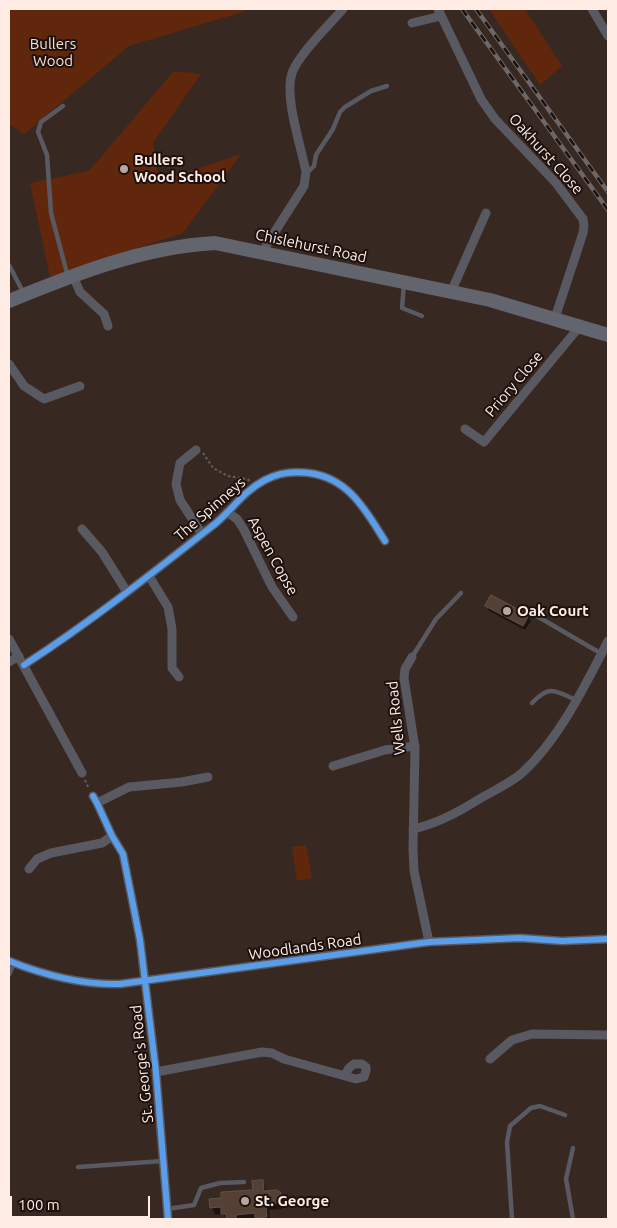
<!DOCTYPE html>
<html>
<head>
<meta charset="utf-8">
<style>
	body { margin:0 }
	#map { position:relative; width:617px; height:1228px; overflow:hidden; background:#372822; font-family:Ubuntu,sans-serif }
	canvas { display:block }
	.frame { position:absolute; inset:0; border:10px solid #feece5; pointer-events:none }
	.scale { position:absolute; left:10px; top:1196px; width:140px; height:22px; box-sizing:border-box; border:2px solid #feece5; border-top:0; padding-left:6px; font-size:15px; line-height:18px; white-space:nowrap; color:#feece5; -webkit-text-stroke:4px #1d110d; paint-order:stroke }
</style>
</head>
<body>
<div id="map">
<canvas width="617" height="1228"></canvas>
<div class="frame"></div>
<div class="scale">100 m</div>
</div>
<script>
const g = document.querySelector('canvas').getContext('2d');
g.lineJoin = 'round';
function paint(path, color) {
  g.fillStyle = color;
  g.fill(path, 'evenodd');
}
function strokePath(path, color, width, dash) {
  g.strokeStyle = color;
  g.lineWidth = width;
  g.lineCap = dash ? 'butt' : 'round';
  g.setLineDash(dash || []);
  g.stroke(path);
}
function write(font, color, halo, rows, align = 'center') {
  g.font = font + ' Ubuntu,sans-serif';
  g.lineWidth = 4;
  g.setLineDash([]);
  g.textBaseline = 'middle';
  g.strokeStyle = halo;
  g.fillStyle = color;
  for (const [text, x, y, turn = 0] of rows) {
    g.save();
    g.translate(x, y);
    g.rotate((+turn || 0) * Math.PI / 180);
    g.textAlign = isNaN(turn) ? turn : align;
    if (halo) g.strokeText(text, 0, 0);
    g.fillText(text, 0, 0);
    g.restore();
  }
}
paint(new Path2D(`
	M9,9H246L243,12L129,46L24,134L9,124Z
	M489,9H525L562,66L540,85Z
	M174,71L201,74L153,143L159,181L241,154L183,233L50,277L30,183L89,171Z
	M306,845L312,878L297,881L292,847Z`), '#60270c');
paint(new Path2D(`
	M486,606L528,616L531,621L525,630L489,611Z
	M263,1182L267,1192L280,1194L285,1205L282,1209L269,1210L270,1219H226L223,1214L215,1215L212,1208L211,1200L222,1199L254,1191Z`), '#0007');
const building = new Path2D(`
	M491,595L529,615L523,626L485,606Z
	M263,1180L264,1191L277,1190L281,1193L282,1198L279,1203L266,1204L267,1217L255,1218V1213L236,1215V1219H226V1214H221V1207L210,1208L209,1199L221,1198V1192L253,1190L252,1181Z`);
paint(building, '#554036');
strokePath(building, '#5e514c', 1);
strokePath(new Path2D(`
	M203,453L213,468L228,476L247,479L250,481
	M85,780L89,789`), '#625f62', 2, [2.5, 2.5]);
strokePath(new Path2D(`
	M63,106L41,122L38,132L47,155L51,213L68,277
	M305,170H310L314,166L316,155L333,129L340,112L345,107L371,91L387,86
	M9,265L23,292
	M404,283L402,308L422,316
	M535,615L602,654
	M412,657L436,619L461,593
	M532,703C550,684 555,691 576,700
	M9,975L14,963
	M573,1148L566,1179L573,1219
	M78,1167L163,1161
	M167,1209L194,1205L201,1188L220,1183L244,1182
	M512,1219L507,1142L510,1126L531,1108L540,1106L565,1115`), '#595962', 4.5);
strokePath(new Path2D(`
	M438,9L481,99L495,119L556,183L583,219L584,226L583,233L555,318
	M592,9L608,36
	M412,23L441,16
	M263,253L267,244L304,186L306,172C301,146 284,97 292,73C299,54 329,25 343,9
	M73,276L80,292L104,314L108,326
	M451,292L486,213
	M9,364L24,386L44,399L80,386
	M465,429L484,442L580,326
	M196,450L180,463L176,484L180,500L202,534
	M227,512L237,519L243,528L272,587L293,617
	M82,529L102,552L127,592
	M149,576L168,607L172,629V668L179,677
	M9,639L82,773
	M412,657L405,669L404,678L415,748L413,848L414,871L429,942
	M9,662L19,656
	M24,665C89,623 150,575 211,527C231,512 242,492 265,480C278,473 294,471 309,473C349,478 366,511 385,541
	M333,766L385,750L415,746
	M93,796L97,803L112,836L123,854L140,940L156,1072L168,1219
	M97,803L129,787L182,782L208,777
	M413,829C436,824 457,813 476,801C491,792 509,784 522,773C559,739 585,686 608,641
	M29,869L37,859L51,853L102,843L112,836
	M9,961C44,975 82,985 120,984L429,942L520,938L562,941L608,939
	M490,1059L512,1040L532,1034L608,1035
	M156,1072L262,1052L272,1053L284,1059L356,1079L364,1077L366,1071V1067L362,1064H354L349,1068L345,1075`), '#595962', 9);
strokePath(new Path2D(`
	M9,301C75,274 143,247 215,243L490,300L608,335`), '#62646e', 14);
const rail = new Path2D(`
	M462,9L608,210
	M476,9L608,192`);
strokePath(rail, '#6d6768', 4.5);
strokePath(rail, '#1d110d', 2.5, [8]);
strokePath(new Path2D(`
	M24,665C89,623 150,575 211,527C231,512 242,492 265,480C278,473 294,471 309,473C349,478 366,511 385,541
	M93,796L97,803L112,836L123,854L140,940L156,1072L168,1219
	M9,961C44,975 82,985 120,984L429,942L520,938L562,941L608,939`), '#5a9eea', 6);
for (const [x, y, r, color] of [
	[124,169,5,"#b8a7a1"],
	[507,611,5,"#b8a7a1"],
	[245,1201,5,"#b8a7a1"]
]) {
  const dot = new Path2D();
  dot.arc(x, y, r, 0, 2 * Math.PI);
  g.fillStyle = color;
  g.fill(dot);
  strokePath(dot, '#1d110d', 2);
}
write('15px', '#f6dfd6', '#1d110d', [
	["Bullers",53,44],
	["Wood",53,61]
]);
write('15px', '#feece5', '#1d110d', [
	["Oakhurst Close",546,154,48],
	["Chislehurst Road",311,246,12],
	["Priory Close",514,384,-50],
	["The Spinneys",210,509,-41],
	["Aspen Copse",273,556,61],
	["Wells Road",396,718,-96],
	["Woodlands Road",305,947,-8],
	["St. George's Road",142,1064,-96]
]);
write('bold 15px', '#feece5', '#1d110d', [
	["Bullers",134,160],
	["Wood School",134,177],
	["Oak Court",517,611],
	["St. George",255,1201]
], 'left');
</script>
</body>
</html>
